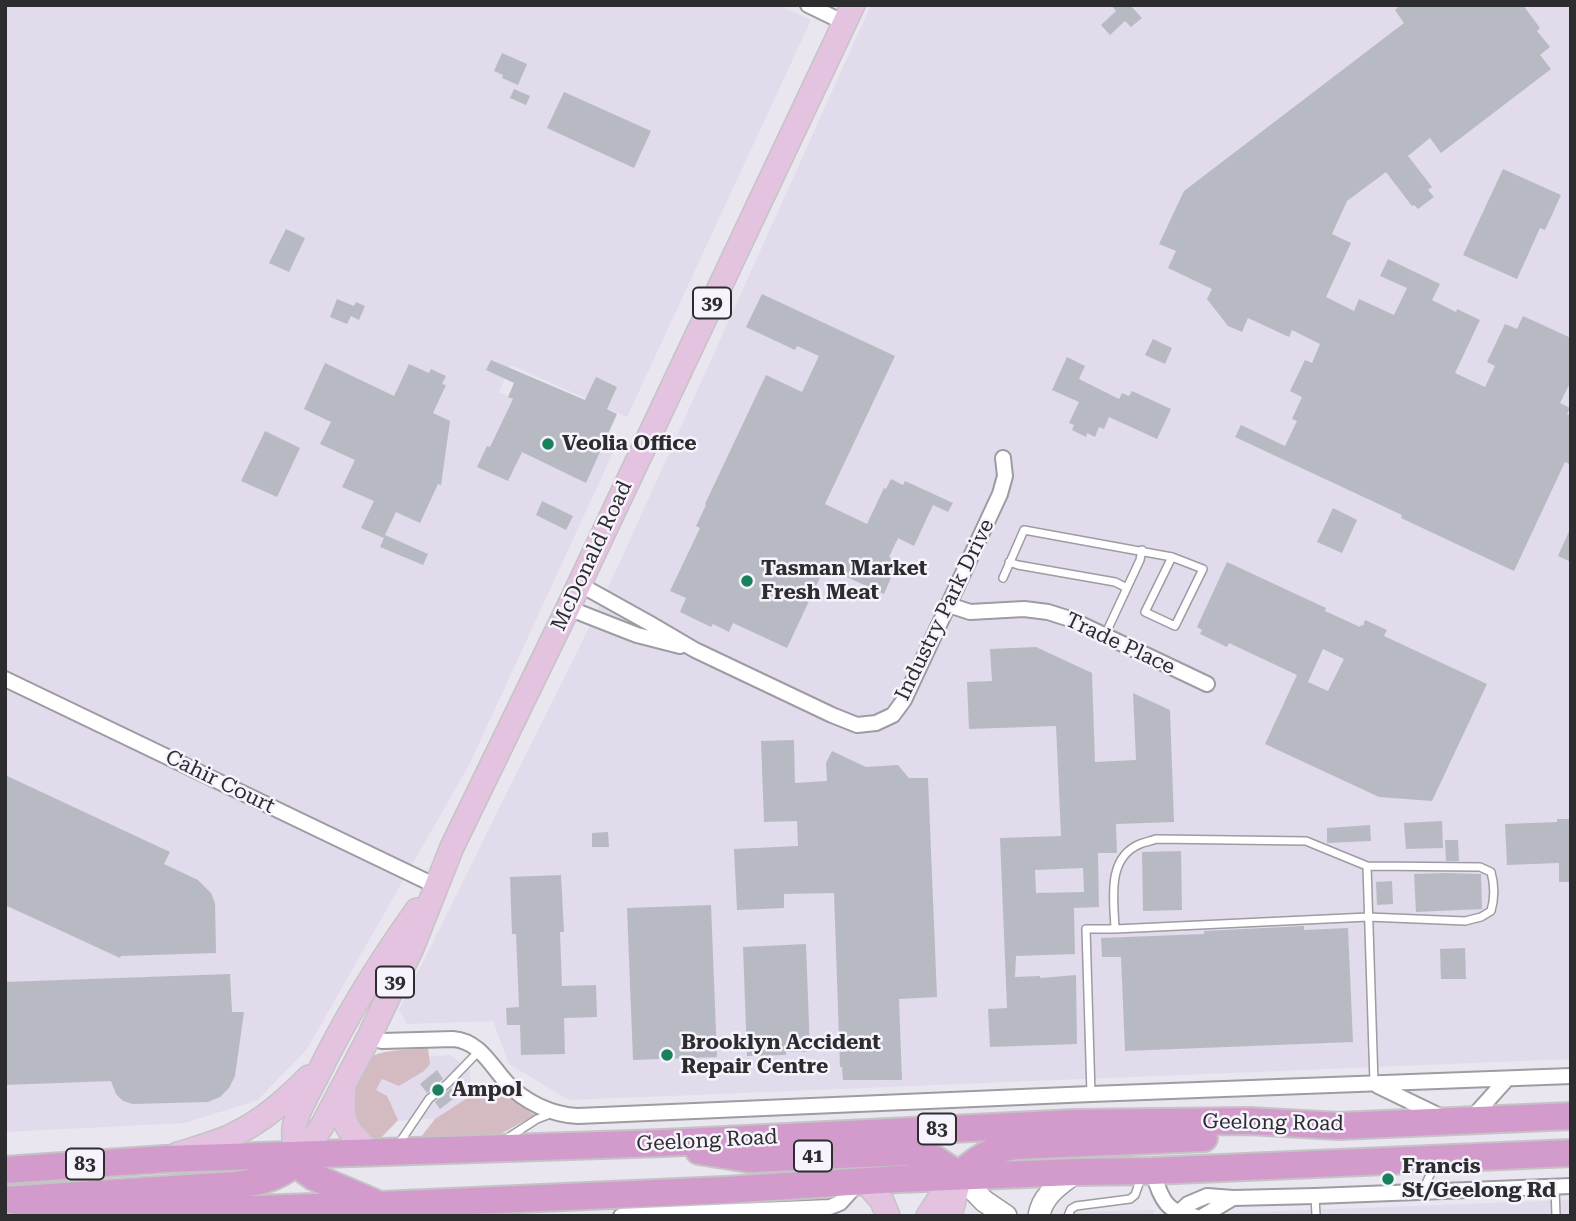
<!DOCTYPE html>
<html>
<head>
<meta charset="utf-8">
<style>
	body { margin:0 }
	#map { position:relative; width:1576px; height:1221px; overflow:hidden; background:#e9e6ef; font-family:"Roboto Serif",serif }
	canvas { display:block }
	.frame { position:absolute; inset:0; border:7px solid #2d2c2f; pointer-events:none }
</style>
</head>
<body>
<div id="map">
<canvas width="1576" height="1221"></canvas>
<div class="frame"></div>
</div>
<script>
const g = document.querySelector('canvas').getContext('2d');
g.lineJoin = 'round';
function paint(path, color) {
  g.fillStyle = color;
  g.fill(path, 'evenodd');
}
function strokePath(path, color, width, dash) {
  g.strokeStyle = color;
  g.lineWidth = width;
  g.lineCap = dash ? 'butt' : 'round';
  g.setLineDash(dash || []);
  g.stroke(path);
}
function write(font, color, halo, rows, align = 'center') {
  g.font = font + ' "Roboto Serif",serif';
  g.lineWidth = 5;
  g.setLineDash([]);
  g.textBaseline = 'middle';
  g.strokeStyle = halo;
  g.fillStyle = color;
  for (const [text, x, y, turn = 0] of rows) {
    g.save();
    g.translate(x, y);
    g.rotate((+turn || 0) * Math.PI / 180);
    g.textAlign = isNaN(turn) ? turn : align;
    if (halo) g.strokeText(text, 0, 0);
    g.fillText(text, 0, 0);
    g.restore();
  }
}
paint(new Path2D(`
	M5,5H778L811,20L627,417L511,365L499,392L616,446L470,763L307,1049L258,1100L185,1123L5,1132Z
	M871,5H1567L1571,13V1059L569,1100L509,1064L493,1021L407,1024L399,1010L579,648L620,562Z
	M450,1055L470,1070L471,1117L373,1122L377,1060Z
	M1571,1200V1216H1223L1227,1213Z
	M1155,1210L1152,1216H1065V1212Z`), '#e1dbeb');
paint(new Path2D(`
	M428,1048L430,1064L424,1071L399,1086L382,1079L376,1090L387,1096L398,1120L380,1139L371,1138L362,1134L349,1101L371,1057C384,1049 412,1050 428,1048Z
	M492,1086L499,1087L519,1105L535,1115L497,1136L420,1138L435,1119L469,1097Z`), '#d4bbc2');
paint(new Path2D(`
	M1111,5H1130L1142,18L1131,27L1125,21L1110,35L1101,25L1116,11Z
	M1401,5H1523L1540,28L1537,31L1550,47L1540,55L1551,69L1441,153L1430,138L1408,156L1432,187L1428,190L1434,197L1418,209L1414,205L1412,206L1386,172L1347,201L1332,234L1351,243L1326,297L1354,311L1359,299L1394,315L1407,288L1380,276L1388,259L1440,284L1432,300L1456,312L1457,309L1480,320L1455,373L1485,387L1495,366L1487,362L1505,324L1517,329L1523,316L1571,338V381L1560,403L1570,408L1567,414L1571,416V465L1565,462L1514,571L1401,518L1402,515L1235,437L1241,425L1285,446L1297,421L1292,419L1302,397L1290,391L1305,360L1312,363L1320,344L1292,330L1289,337L1248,318L1242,332L1228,326L1207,299L1212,289L1168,268L1176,251L1159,244L1184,191L1404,23L1395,10Z
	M502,53L527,64L518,85L502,78L503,75L494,71Z
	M514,89L530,96L526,105L510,98Z
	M564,92L651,131L634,168L547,128Z
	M1503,169L1561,195L1545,230L1540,228L1517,279L1463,255Z
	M286,229L305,238L289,272L269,263Z
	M762,294L895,356L825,504L867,524L884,488L886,489L891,479L903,485L905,481L953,503L948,512L933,505L914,546L898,538L889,557L898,561L884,594L825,567L787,648L733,623L729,632L713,624L711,627L680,612L686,598L670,591L700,528L696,526L706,505L705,504L766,375L802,392L819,356L797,346L795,350L746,327Z
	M337,299L354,306L356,302L365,306L359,320L351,316L347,324L330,317Z
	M1153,339L1172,348L1165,364L1145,355Z
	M1067,357L1085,366L1079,379L1119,399L1122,393L1129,396L1132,391L1171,409L1157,439L1109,417L1104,429L1099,427L1095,437L1087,433L1086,437L1072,430L1074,425L1069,423L1079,402L1052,390Z
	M491,360L585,400L596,377L617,387L607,409L617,414L586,483L522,452L508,481L477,467L487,446L490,447L513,399L508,397L514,383L486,370Z
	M325,363L394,396L409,364L429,373L431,369L446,376L442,384L446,385L433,413L450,421L441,485L438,484L420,523L396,512L385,535L428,554L423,565L380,547L384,538L361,528L374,501L342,487L355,460L320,444L331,422L304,409Z
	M265,431L300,448L277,497L241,481Z
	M542,501L573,516L566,530L536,515Z
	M1333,508L1357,520L1342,553L1317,542Z
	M1571,527V562L1558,556Z
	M1227,562L1326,608L1325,611L1360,627L1361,625L1363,626L1365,620L1387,630L1384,636L1487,684L1432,801L1379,797L1265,744L1297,675L1229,643L1227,647L1200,634L1202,630L1197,627ZM1323,649L1344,659L1328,691L1308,682Z
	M1036,647L1092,673L1095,762L1136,760L1133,693L1170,710L1174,822L1116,824L1117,853H1098L1099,907L1074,908L1075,954L1016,956L1015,977L1040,976V978L1053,977L1076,975L1077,1044L990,1047L988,1009L1007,1008L1000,838L1061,836L1056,726L969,729L967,682L992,681L990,649ZM1083,868L1084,892L1036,893L1035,870Z
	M794,740L795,783L827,781L826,763L832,751L866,767L898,765L909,778H928L937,997L899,999L902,1080H843L842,1067H840L834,893L784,894V908L737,910L734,849L798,846L797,821L764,822L761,741Z
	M5,775L170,852L164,864L198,880L211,893L215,903L216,953L121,956L120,958L5,905Z
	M1557,819H1571V882H1559V863L1507,865L1505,824L1557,822Z
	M1442,821L1443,848L1406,849L1404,823Z
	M1370,825L1371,841L1327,843V828Z
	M608,832L609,847H592V833Z
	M1445,840H1458L1459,861H1446Z
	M1181,851L1182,910L1143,911L1142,852Z
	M1446,873L1481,874L1482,909L1416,912L1414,874Z
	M561,875L564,932H560L562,986L596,985L597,1017L564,1018L565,1054L521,1055L520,1025H507L506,1008L519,1007L516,934H512L510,877Z
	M1392,881L1393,904L1377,905L1376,882Z
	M711,905L717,1057L633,1060L627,908Z
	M1304,926V930L1348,928L1353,1042L1125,1051L1121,957H1102L1101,938L1204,934V931Z
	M806,944L810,1052H786V1055L747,1056L743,947Z
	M1465,948L1466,979H1441L1440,949Z
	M230,974L232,1012H244L235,1076L229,1088L220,1097L208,1102L133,1104L123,1101L116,1094L111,1081L5,1085V982Z
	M437,1070L443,1079L427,1093L420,1084Z
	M451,1088L457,1096L440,1109L435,1102Z`), '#b8bac3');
const lane = new Path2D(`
	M1009,562L1018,565L1115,582L1127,588
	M1003,578L1024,530L1172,557L1203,569L1175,626L1145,612L1172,557
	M1105,635L1140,560L1142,550
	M1367,866L1374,1083
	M1091,1094L1086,929H1115L1368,917L1465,921L1481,917L1491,911C1495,897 1495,886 1491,872L1480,867L1367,866L1306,841L1156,839C1151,841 1145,842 1140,844C1106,858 1114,900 1115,929
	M506,1139L537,1119L553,1113
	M398,1145L429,1099L448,1083L480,1050
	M1555,1187L1556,1216
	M1422,1192L1435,1164
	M1315,1196L1316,1216
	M1068,1216L1071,1209L1076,1206L1130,1199L1135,1195L1141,1178`);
const street = new Path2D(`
	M808,5L845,23
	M579,584L649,623L695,650L832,715L857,725L876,723L893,715L904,700L1000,494L1005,476L1003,458
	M949,605L970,612L1024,609L1048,612L1070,619L1207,684
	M568,608L637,635L680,646
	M5,679L434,885
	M369,1037L382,1041L453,1039C479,1041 490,1064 506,1082C524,1102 552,1115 578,1116L1091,1094L1571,1076
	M1378,1086L1442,1117
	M1471,1119L1507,1079
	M1152,1171C1161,1196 1164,1213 1194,1216
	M621,1216L830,1207L840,1203L859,1182
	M1175,1216L1188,1204L1207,1196L1233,1198L1315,1196L1571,1186
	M1203,1216L1233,1198`);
const secondary = new Path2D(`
	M960,1176L984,1201L1006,1216
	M1039,1216C1042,1195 1060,1184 1076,1172`);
const primary = new Path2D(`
	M344,1089C341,1124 345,1128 369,1151
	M178,1154C197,1148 217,1143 235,1134C264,1120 287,1099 309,1077
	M297,1155C295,1146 293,1137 294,1128C297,1111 308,1093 316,1078C344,1020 379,963 417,910
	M302,1155L322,1126L369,1037L412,948L452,847L568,608L853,5
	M864,1180L882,1201L888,1216
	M928,1216L941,1196L959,1175
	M950,1216L960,1176`);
const highway = new Path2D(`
	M699,1151L749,1159L908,1152L935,1159L960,1176
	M297,1155L303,1169L314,1177L373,1202
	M5,1170L165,1159L663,1143L1075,1123L1248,1121L1339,1126L1571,1116
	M959,1175C976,1159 992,1149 1016,1146L1204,1138
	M5,1200L235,1185C262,1182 284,1177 302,1155
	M25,1216L381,1205L725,1190L898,1179L1076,1172L1152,1171L1571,1153`);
strokePath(lane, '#9e9ba3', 10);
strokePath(street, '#9e9ba3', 18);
strokePath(secondary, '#9e9ba3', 24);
strokePath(primary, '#c4c4c5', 26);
strokePath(highway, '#c4c4c5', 30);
strokePath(lane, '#fff', 7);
strokePath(street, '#fff', 14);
strokePath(secondary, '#fff', 21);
strokePath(primary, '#e4c3e0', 23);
strokePath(highway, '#d29bcc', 26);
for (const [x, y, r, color] of [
	[548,444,7,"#19825d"],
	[747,581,7,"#19825d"],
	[667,1055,7,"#19825d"],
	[438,1090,7,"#19825d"],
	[1388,1179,7,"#19825d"]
]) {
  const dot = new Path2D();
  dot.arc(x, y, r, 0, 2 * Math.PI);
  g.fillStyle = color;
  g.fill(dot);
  strokePath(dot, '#f6f3fc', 2.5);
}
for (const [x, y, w] of [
	[712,303,38],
	[395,982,38],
	[937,1129,38],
	[813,1156,38],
	[85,1164,38]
]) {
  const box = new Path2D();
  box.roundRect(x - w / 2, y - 15.5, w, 31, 5);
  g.fillStyle = '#f6f3fc';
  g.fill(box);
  strokePath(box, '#2d2c2f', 2);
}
write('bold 19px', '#2d2c2f', null, [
	["39",712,303],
	["39",395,982],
	["83",937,1129],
	["41",813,1156],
	["83",85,1164]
]);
write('bold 21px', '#2d2c2f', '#f6f3fc', [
	["Veolia Office",562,444],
	["Tasman Market",761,569],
	["Fresh Meat",761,593],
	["Brooklyn Accident",681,1043],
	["Repair Centre",681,1067],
	["Ampol",452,1090],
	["Francis",1402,1167],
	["St/Geelong Rd",1402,1191]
], 'left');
write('21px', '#2d2c2f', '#f6f3fc', [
	["McDonald Road",592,556,-65],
	["Industry Park Drive",945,610,-64],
	["Trade Place",1120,644,25],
	["Cahir Court",220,782,26],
	["Geelong Road",1273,1123,1],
	["Geelong Road",707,1141,-3]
]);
</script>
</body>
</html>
